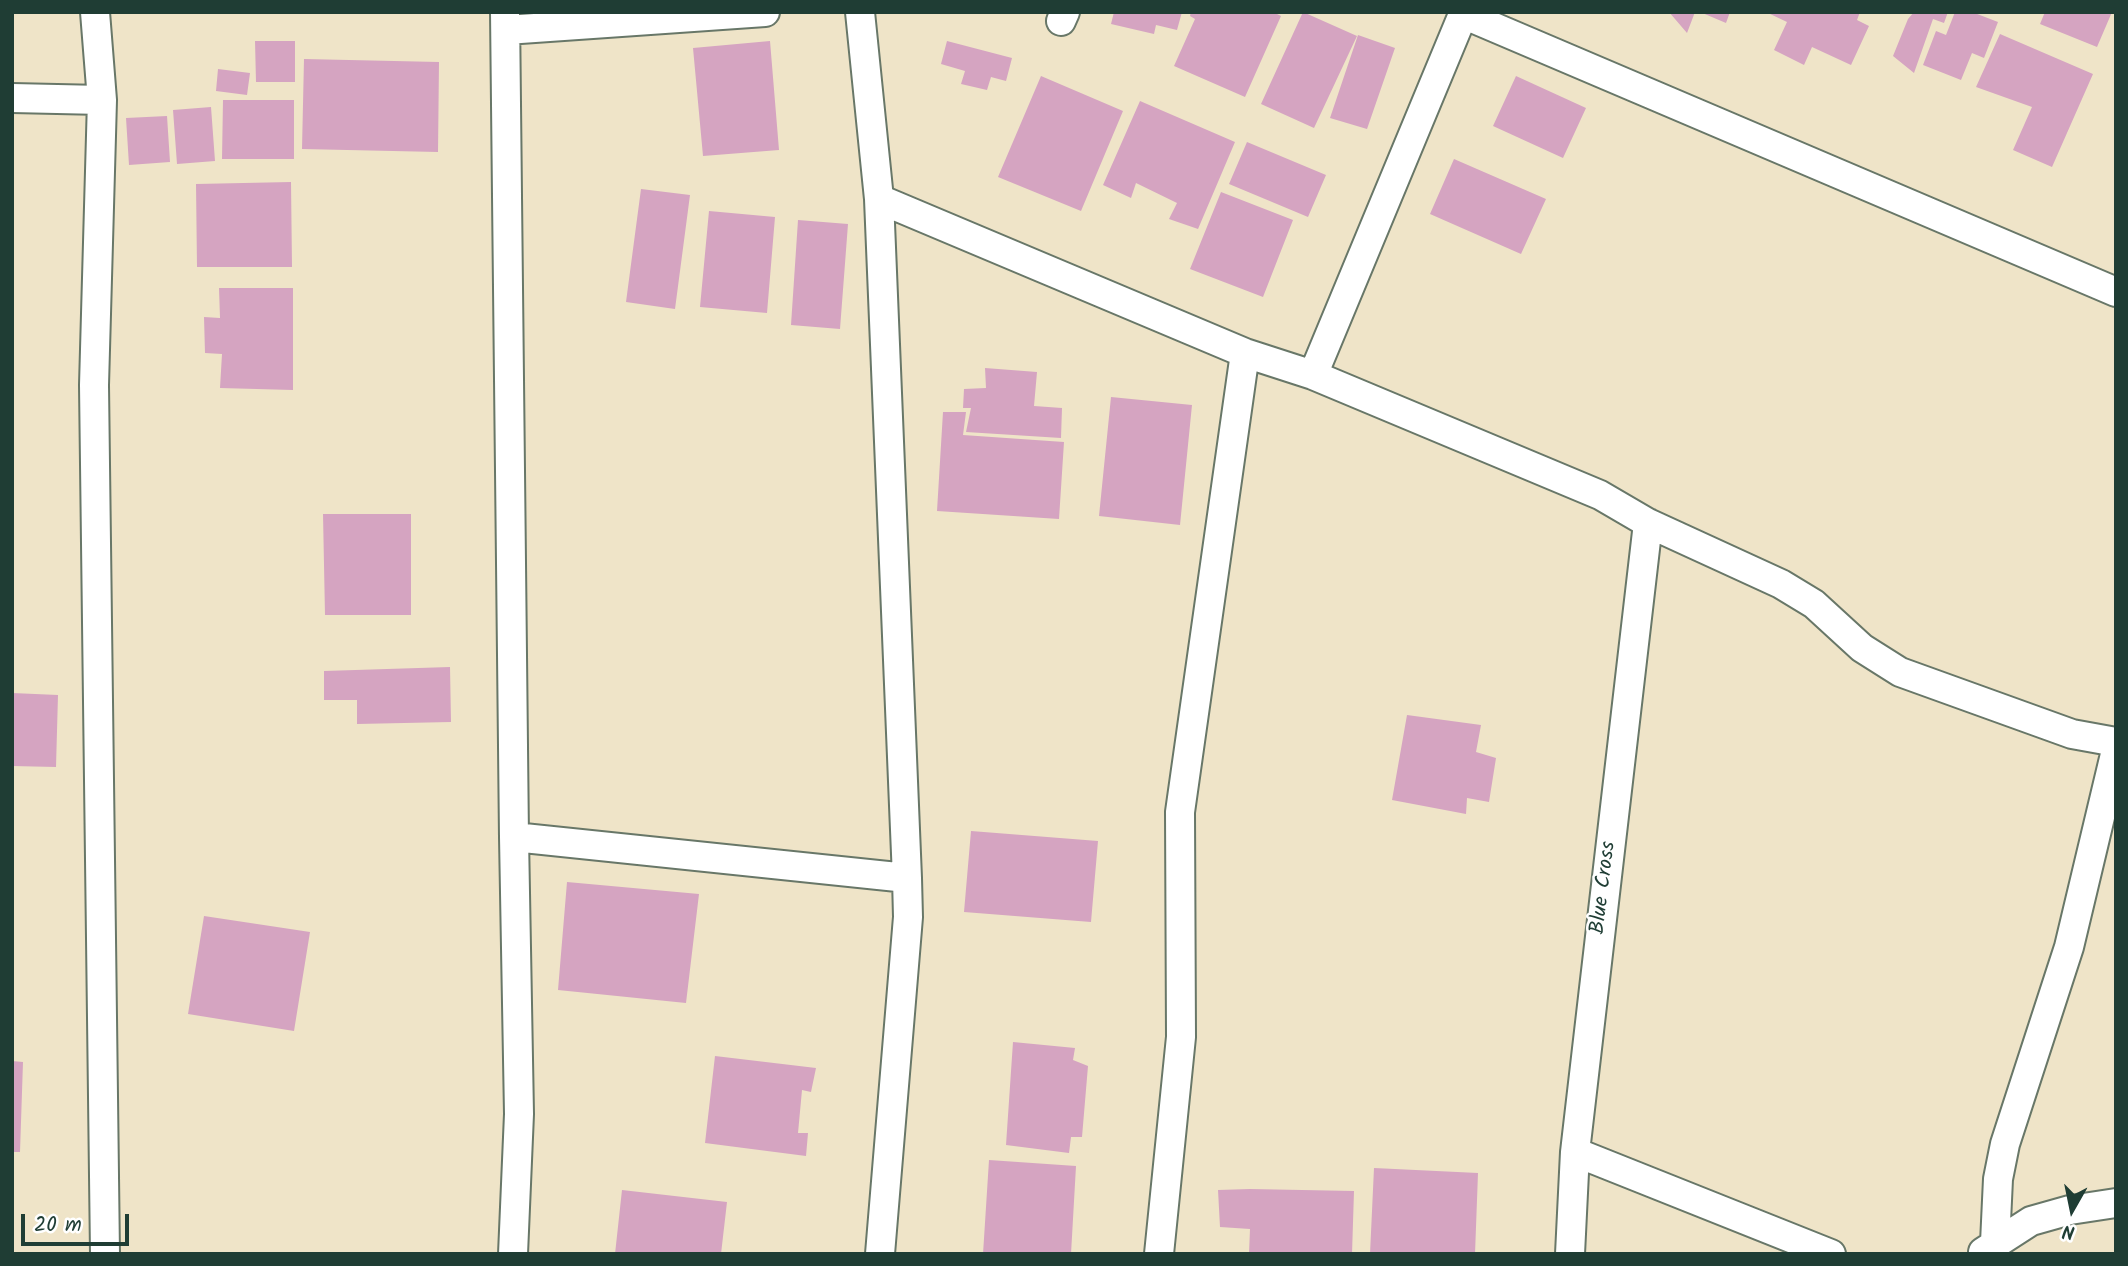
<!DOCTYPE html>
<html>
<head>
<meta charset="utf-8">
<style>
	body { margin:0 }
	#map { position:relative; width:2128px; height:1266px; overflow:hidden; background:#efe4c8; font-family:Kalam,sans-serif }
	canvas { display:block }
	.frame { position:absolute; inset:0; border:14px solid #1f3d34; pointer-events:none }
	.north { position:absolute; left:2037px; top:1175px; width:70px; height:70px; -webkit-text-stroke:5px #fff; paint-order:stroke; rotate:189deg; font-size:19px; font-weight:700; line-height:28px; text-align:center; color:#1f3d34 }
	.north::after { content:''; display:block; margin:auto; width:24px; height:32px; background:#1f3d34; clip-path:polygon(50% 0,100% 100%,50% 72%,0 100%) }
	.scale { position:absolute; left:21px; top:1214px; width:108px; height:32px; box-sizing:border-box; border:4px solid #1f3d34; border-top:0; padding-left:9px; font-size:21px; line-height:24px; white-space:nowrap; color:#1f3d34; -webkit-text-stroke:5px #fff; paint-order:stroke }
</style>
</head>
<body>
<div id="map">
<canvas width="2128" height="1266"></canvas>
<div class="frame"></div>
<div class="north">N</div>
<div class="scale">20 m</div>
</div>
<script>
const g = document.querySelector('canvas').getContext('2d');
g.lineJoin = 'round';
function paint(path, color) {
  g.fillStyle = color;
  g.fill(path, 'evenodd');
}
function strokePath(path, color, width, dash) {
  g.strokeStyle = color;
  g.lineWidth = width;
  g.lineCap = dash ? 'butt' : 'round';
  g.setLineDash(dash || []);
  g.stroke(path);
}
function write(font, color, halo, rows, align = 'center') {
  g.font = font + ' Kalam,sans-serif';
  g.lineWidth = 5;
  g.setLineDash([]);
  g.textBaseline = 'middle';
  g.strokeStyle = halo;
  g.fillStyle = color;
  for (const [text, x, y, turn = 0] of rows) {
    g.save();
    g.translate(x, y);
    g.rotate((+turn || 0) * Math.PI / 180);
    g.textAlign = isNaN(turn) ? turn : align;
    if (halo) g.strokeText(text, 0, 0);
    g.fillText(text, 0, 0);
    g.restore();
  }
}
paint(new Path2D(`
	M1114,12H1182L1177,30L1156,25L1154,34L1111,24Z
	M1191,12H1273L1281,16L1245,97L1174,66L1195,19L1190,16Z
	M1303,12L1357,36L1314,128L1261,104Z
	M1669,12H1695L1687,33Z
	M1700,12H1730L1726,23Z
	M1766,12H1860L1857,20L1869,26L1851,65L1812,47L1804,65L1774,50L1787,22Z
	M1914,12H1948L1944,23L1933,19L1914,73L1893,56L1908,19Z
	M1955,12H1972L1998,22L1984,58L1972,53L1961,80L1923,65L1936,31L1946,35Z
	M2045,12H2112L2097,47L2040,24Z
	M2000,34L2093,74L2052,167L2013,150L2032,107L1976,87Z
	M1358,35L1395,48L1367,129L1330,118Z
	M255,41H295V82H256Z
	M770,41L779,150L703,156L693,48Z
	M947,41L1012,58L1006,81L991,77L987,90L961,84L965,71L941,64Z
	M304,59L439,62L438,152L302,149Z
	M218,69L250,73L247,95L216,91Z
	M1041,76L1123,111L1081,211L998,177Z
	M1516,76L1586,108L1563,158L1493,126Z
	M223,100H294V159H222Z
	M1140,101L1235,142L1198,229L1169,219L1177,203L1136,183L1131,198L1103,185Z
	M211,107L215,161L177,164L173,110Z
	M167,116L170,162L129,165L126,118Z
	M1247,142L1326,175L1308,217L1229,184Z
	M1454,159L1546,199L1521,254L1430,214Z
	M291,182L292,267H197L196,184Z
	M641,189L690,195L675,309L626,302Z
	M1221,192L1293,220L1263,297L1190,269Z
	M709,211L775,217L767,313L700,307Z
	M798,220L848,224L840,329L791,325Z
	M219,288H293V390L220,388L222,354L205,353L204,317L220,318Z
	M985,368L1037,372L1034,406L1062,408L1061,438L966,432L971,408H963L964,389L986,388Z
	M1111,397L1192,405L1180,525L1099,516Z
	M943,412H966L963,435L1064,442L1059,519L937,511Z
	M323,514H411V615H325Z
	M450,667L451,722L357,724V700H324V671Z
	M12,693L58,695L56,767L12,766Z
	M1407,715L1481,725L1476,752L1496,758L1489,802L1467,798L1466,814L1392,800Z
	M971,831L1098,841L1091,922L964,912Z
	M567,882L699,894L686,1003L558,990Z
	M204,916L310,932L294,1031L188,1014Z
	M1013,1042L1075,1048L1073,1060L1088,1066L1082,1137H1071L1069,1153L1006,1145Z
	M715,1056L816,1068L811,1092L802,1090L798,1133H808L806,1156L705,1143Z
	M12,1061L23,1062L20,1152H12Z
	M989,1160L1076,1166L1071,1254H983Z
	M1374,1168L1478,1173L1475,1254H1370Z
	M1250,1189L1354,1191L1352,1254H1249L1250,1229L1220,1227L1218,1190Z
	M622,1190L727,1202L721,1254H615Z`), '#d5a4c1');
const street = new Path2D(`
	M95,12L102,100L94,385L105,1254
	M505,12L514,837L519,1114L513,1254
	M860,12L879,199L907,878L908,917L880,1254
	M1463,14L2116,292
	M1061,21L1065,12
	M506,30L765,12
	M12,98L102,100
	M879,199L1245,353L1313,375L1600,495L1648,523L1781,584L1814,604L1862,648L1900,672L2072,734L2116,742
	M1313,375L1464,12
	M514,837L907,878
	M1575,1152L1831,1254
	M1995,1243L1998,1179L2005,1144L2069,947L2116,750
	M1983,1252L2031,1221L2070,1210L2116,1203
	M1159,1254L1181,1037L1180,812L1245,353
	M1570,1254L1575,1152L1648,523`);
strokePath(street, '#687768', 32);
strokePath(street, '#fff', 28);
write('21px', '#1f3d34', '#fff', [
	["Blue Cross",1605,888,-83]
]);
</script>
</body>
</html>
